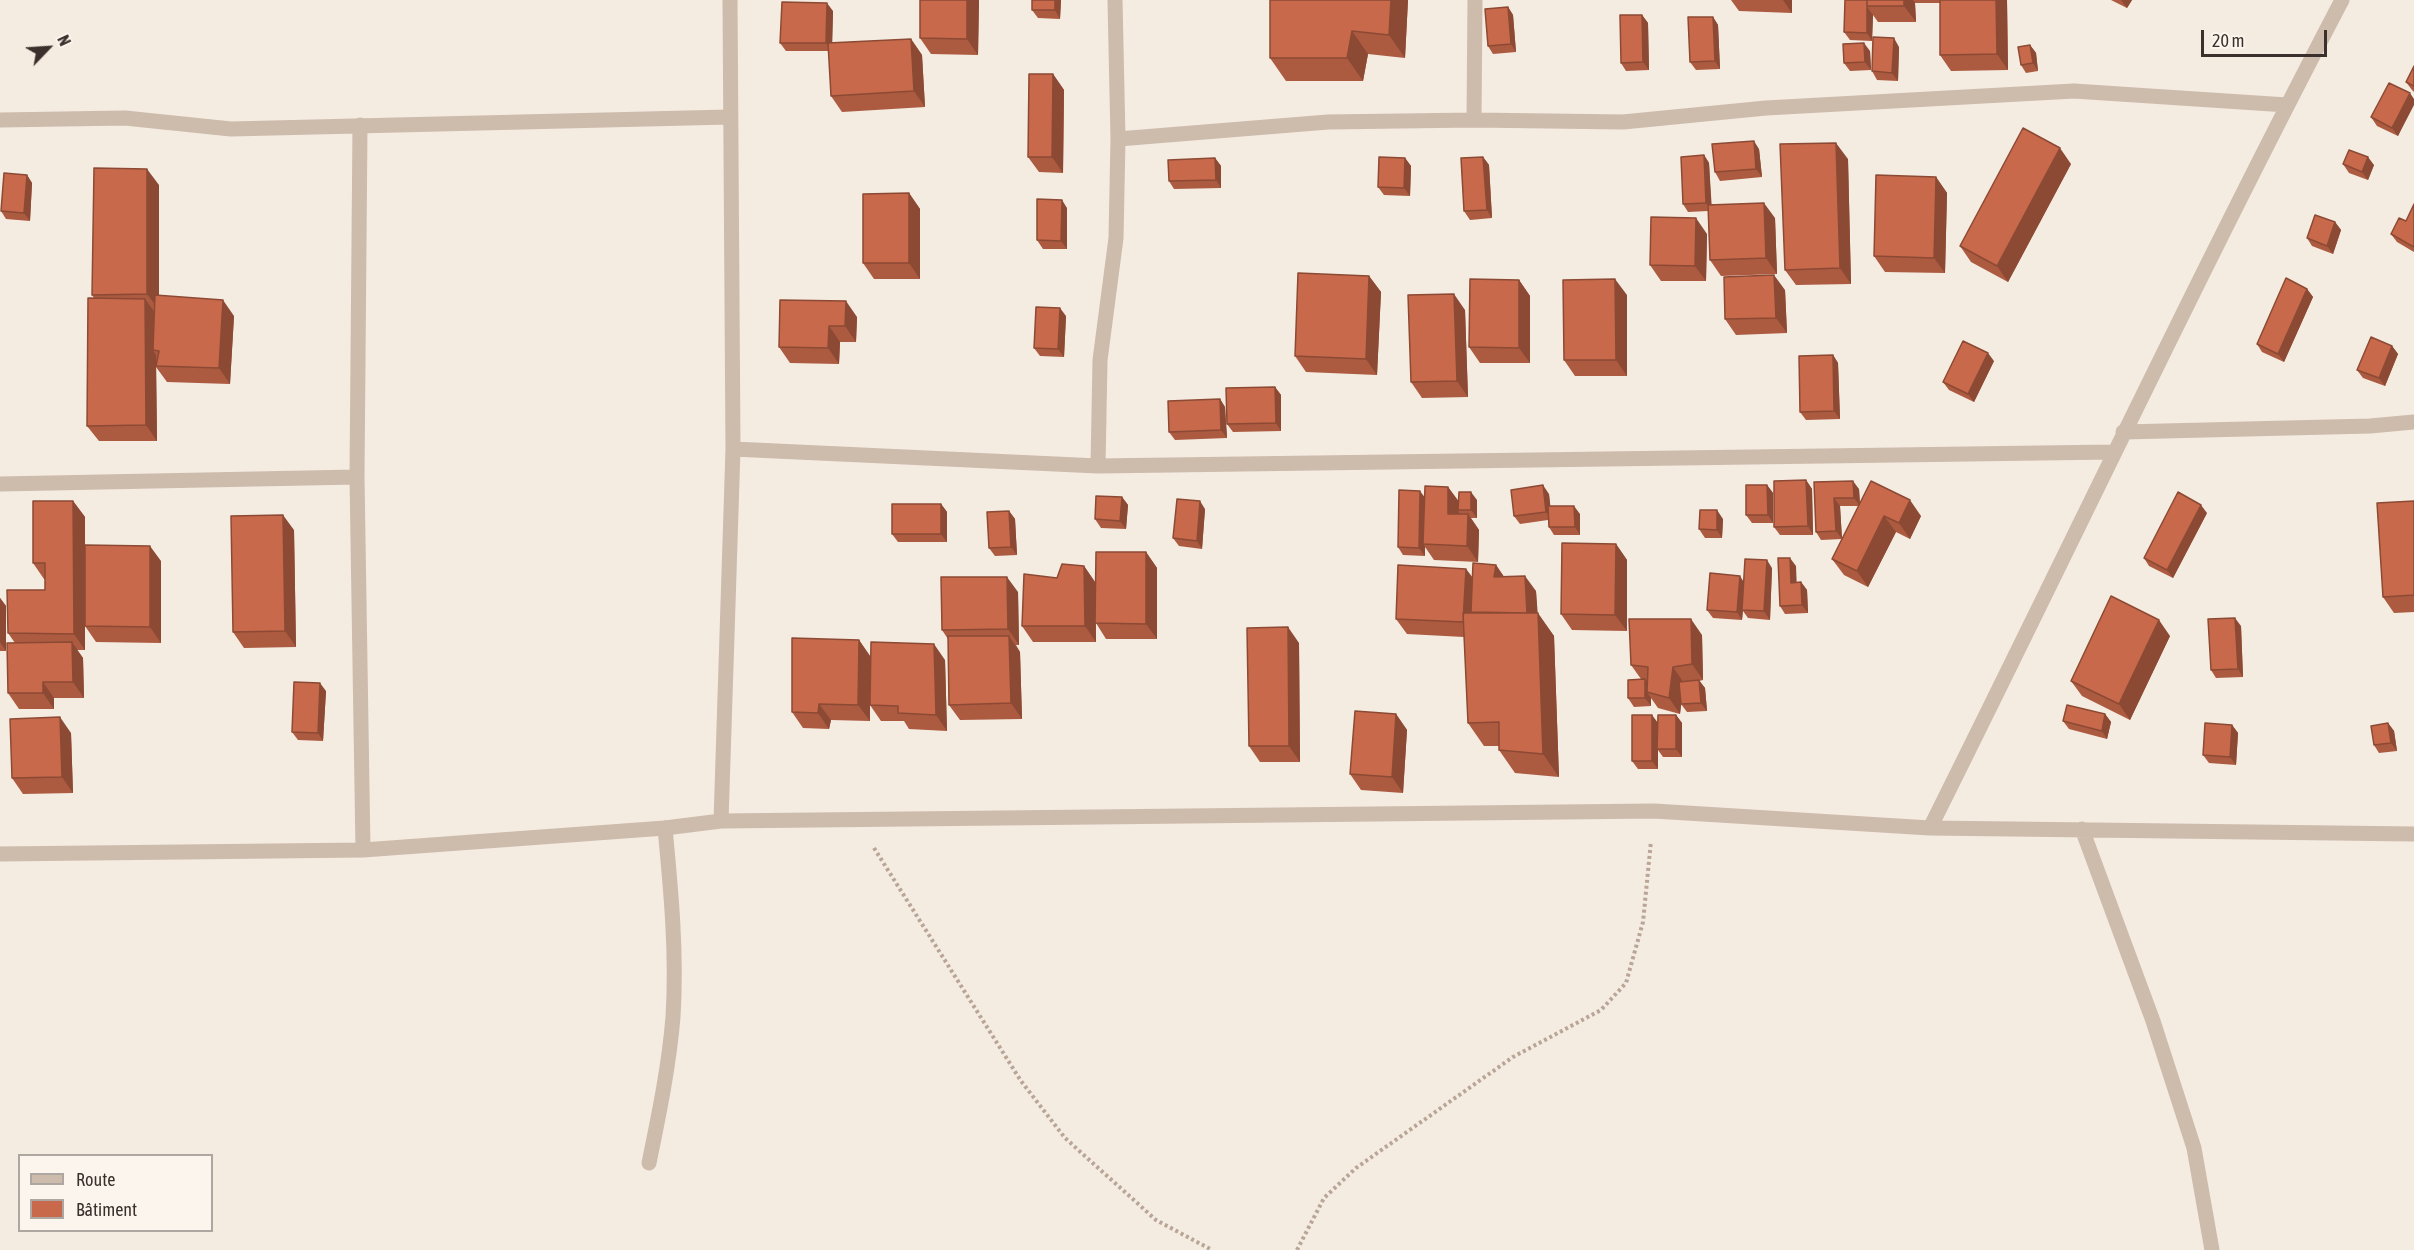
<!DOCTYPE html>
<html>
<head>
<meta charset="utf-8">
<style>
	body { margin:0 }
	#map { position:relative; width:2414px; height:1250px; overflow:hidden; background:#f4ebe1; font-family:"Asap Condensed",sans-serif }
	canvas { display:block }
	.legend { position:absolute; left:18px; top:1154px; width:195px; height:78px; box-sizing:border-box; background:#fbf5ee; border:2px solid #aea6a0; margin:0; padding:8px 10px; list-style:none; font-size:18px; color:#3b302b }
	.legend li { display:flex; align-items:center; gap:12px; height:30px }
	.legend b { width:30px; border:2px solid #aea6a0 }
	.north { position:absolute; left:18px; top:18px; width:60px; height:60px; -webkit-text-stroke:4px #fbf5ee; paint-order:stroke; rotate:65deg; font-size:16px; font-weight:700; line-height:24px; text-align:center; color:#3b302b }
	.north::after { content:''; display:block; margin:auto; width:21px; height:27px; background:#3b302b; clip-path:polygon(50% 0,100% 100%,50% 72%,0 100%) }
	.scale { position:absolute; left:2201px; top:30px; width:126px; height:27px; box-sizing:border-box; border:3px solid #3b302b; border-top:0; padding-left:8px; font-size:18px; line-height:21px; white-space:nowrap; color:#3b302b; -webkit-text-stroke:4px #fbf5ee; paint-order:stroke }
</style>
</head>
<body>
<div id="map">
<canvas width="2414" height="1250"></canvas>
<ul class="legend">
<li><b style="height:8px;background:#cdbbac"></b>Route</li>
<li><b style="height:16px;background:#c8694b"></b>Bâtiment</li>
</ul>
<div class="north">N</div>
<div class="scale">20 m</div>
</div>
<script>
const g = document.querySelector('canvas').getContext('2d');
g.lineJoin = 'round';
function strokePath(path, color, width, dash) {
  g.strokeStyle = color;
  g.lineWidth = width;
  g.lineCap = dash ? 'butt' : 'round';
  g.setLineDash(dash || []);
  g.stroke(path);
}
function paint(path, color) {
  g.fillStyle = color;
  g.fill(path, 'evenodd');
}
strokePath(new Path2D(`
	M874,848L1021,1081L1065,1138L1156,1220L1212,1250
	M1297,1250L1324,1198L1356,1168L1513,1057L1601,1010L1626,983L1643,922L1651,841`), '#b9a596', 4, [3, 3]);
strokePath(new Path2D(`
	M649,1163C659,1114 669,1066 673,1017C677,954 671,891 665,828`), '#cdbbac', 15);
strokePath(new Path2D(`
	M0,120L125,118L231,129L729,117
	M1474,120L1475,0
	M1118,139L1328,122L1474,120L1623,122L1766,108L2074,91L2287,105
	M2123,432L2370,426L2414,422
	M733,449L1098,466L2113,452
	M1098,466L1100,360L1116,238L1118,139L1115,0
	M357,477L360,125
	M0,484L357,477L363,850
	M721,821L733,449L730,0
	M1930,828C2068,552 2199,273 2342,0
	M2082,829L2153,1021L2194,1148L2212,1250
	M0,854L363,850L665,828L721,821L1654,811L1930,828L2414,834`), '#cdbbac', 15);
paint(new Path2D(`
	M979,0L978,55L931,54L920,38Z
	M1032,0H1061L1060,19L1038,18L1032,10Z
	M1408,0L1405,58L1368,54L1363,81H1286L1270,58Z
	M1731,0H1792V13L1739,11Z
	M1845,0H2007L2008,70L1951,71L1940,55V3H1915L1916,22H1878L1873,15L1872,41L1850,40L1844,32Z
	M2111,0H2132L2127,8Z
	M1508,7L1513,15L1516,52L1493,54L1488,46Z
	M833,11L832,43L911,39L922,55L925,107L842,112L831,96L829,51H786L780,43Z
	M1642,15L1648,23L1649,70L1626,71L1621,63Z
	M1713,17L1718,25L1720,69L1696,70L1690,62Z
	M2030,45L2036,53L2038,71L2026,73L2021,65Z
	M1899,47L1898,81L1877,80L1872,71Z
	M1870,51L1871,70L1850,71L1844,63Z
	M2414,66V92L2412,90L2406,82Z
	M1053,74L1064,90L1063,173L1039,172L1028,157Z
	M2414,99L2398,136L2377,126L2371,117Z
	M1759,149L1762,177L1720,181L1715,172Z
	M1704,155L1709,163L1711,204L1775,218L1777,274L1721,276L1710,260L1708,211L1688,212L1683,204Z
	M1483,157L1489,165L1492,218L1470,220L1464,211Z
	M1215,158L1221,166V188L1174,189L1169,181Z
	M1405,158L1411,166L1410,196L1384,195L1378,187Z
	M1848,159L1851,284L1796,285L1785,270Z
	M2071,164L2008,282L1971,262L1960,246Z
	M2343,164L2374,165L2368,180L2349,173Z
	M27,175L32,183L30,221L6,219L1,211Z
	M1936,177L1947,193L1945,273L1885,272L1874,256Z
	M159,185V296L234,316L230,384L167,382L156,367L157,441H99L87,426L94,298L92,295Z
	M909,193L920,209V279H874L863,263Z
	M2414,204V252L2397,242L2391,234L2406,221Z
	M1067,208V249H1043L1037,240Z
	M2335,222L2341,230L2333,254L2312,246L2307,238Z
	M1707,234L1706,281H1661L1650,265Z
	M1369,276L1381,292L1377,375L1306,372L1295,356Z
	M1519,280L1530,296V363H1480L1469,347Z
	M2307,289L2313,297L2284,362L2262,352L2257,344Z
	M1785,290L1787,333L1736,335L1725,319Z
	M1627,295V376H1575L1564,360Z
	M780,300L857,317L856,342H840L839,364L790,363L779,347Z
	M1465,310L1468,397L1422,398L1411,382Z
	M1066,316L1064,357L1040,356L1034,348Z
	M2392,346L2398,354L2385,386L2363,378L2357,370Z
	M1833,355L1838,363L1840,419L1806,420L1800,412Z
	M1994,361L1974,402L1949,390L1943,382Z
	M1275,387L1281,395V431L1233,432L1227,424Z
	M1220,399L1225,407L1227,438L1175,440L1169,432Z
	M1806,480L1812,489L1813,535H1780L1774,527Z
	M1814,482L1859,489L1860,504L1921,516L1910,539L1896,532L1868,587L1844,575L1832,559L1859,506H1840L1842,539L1821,540L1816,532Z
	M1767,485L1773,493V523H1752L1746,515Z
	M1448,487L1458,501L1477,500V518H1471L1479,530L1478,562L1434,560L1425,547V556L1403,555L1398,547L1424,498Z
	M1549,494L1550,506L1580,514V535H1554L1549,527L1548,520L1520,524L1514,516Z
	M1122,497L1128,505L1126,529L1101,528L1095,519Z
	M73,501L85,517V650H77L83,658L84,698H54V709H19L8,693L15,643L8,633L45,590V579H44L33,563Z
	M2414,501V612L2394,613L2383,597Z
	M941,504L947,512V542H898L892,534Z
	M1205,509L1202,549L1179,546L1173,538Z
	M1009,511L1015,519L1017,555L995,556L989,548Z
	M2207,513L2173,578L2149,566L2144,558Z
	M1723,519L1722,538H1705L1699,529Z
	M294,530L296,647L244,648L233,632Z
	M1616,544L1627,560V631L1572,630L1561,614Z
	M1146,552L1157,568V639H1106L1096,623V642H1033L1022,626L1057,578L1084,566L1095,582Z
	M161,561V643L96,642L85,626Z
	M1496,565L1504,577L1536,591L1537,613L1554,636L1559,777L1515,773L1499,750V746H1484L1468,723L1464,637L1407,634L1396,619L1466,569L1473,578Z
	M1796,566V582H1801L1807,590L1808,613L1785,614L1780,606Z
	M1772,568L1770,620L1748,618L1743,611L1742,620L1713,618L1707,610L1744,582Z
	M1018,592L1019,645H1016L1020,652L1022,719L960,720L949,705L948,639L942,630Z
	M0,598L6,606V651H0Z
	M2241,626L2243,677L2216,678L2211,670Z
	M1702,635L1703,680L1699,681L1705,688L1707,711L1687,712L1681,704L1680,714L1658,708L1651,698V706L1634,707L1628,698L1641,679L1631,665Z
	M2170,636L2130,720L2082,696L2071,681Z
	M859,640L870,656V721L831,720L829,729L803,728L792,712Z
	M1299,643L1300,762H1260L1249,746Z
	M945,660L947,731L909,729L904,721H881L870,705Z
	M326,691L323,741L298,740L292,732Z
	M1396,714L1407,730L1403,793L1361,790L1350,774Z
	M2105,714L2111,722L2107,739L2069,729L2063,721Z
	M1676,715L1682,723V757H1663L1658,750V769H1638L1632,761L1658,722Z
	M2388,723L2394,731L2397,751L2379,753L2374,745Z
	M2232,725L2238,733L2236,765L2209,763L2203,755Z
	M71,733L73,793L23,794L12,778Z`), '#ac5a40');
paint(new Path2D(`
	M967,0H979L978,55L967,39Z
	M1055,0H1061L1060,19L1055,10Z
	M1391,0H1408L1405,58L1389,35Z
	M1783,0H1792V13Z
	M1904,0H1913L1915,3L1916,22L1904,6Z
	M1996,0H2007L2008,70L1997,54Z
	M2121,0H2132L2127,8Z
	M827,3L833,11L832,51L826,43Z
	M1508,7L1513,15L1516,52L1511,44Z
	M1867,7L1873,15L1872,41L1867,33Z
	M1642,15L1648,23L1649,70L1643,62Z
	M1713,17L1718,25L1720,69L1715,61Z
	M1352,31L1368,54L1363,81L1347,58Z
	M1894,38L1899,47L1898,81L1892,73Z
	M911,39L922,55L925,107L914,91Z
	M1864,43L1870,51L1871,70L1865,62Z
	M2030,45L2036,53L2038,71L2033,63Z
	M1053,74L1064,90L1063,173L1052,157Z
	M2410,93L2414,99V105L2398,136L2392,128Z
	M1754,141L1759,149L1762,177L1756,169Z
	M1836,143L1848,159L1851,284L1840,268Z
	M2060,148L2071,164L2008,282L1997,266Z
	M1704,155L1709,163L1712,211L1706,203Z
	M1483,157L1489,165L1492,218L1487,210Z
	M2368,157L2374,165L2368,180L2362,172Z
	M1215,158L1221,166V188L1216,180Z
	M1405,158L1411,166L1410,196L1404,188Z
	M147,169L159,185V310L147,294Z
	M27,175L32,183L30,221L24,213Z
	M1936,177L1947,193L1945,273L1934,258Z
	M909,193L920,209V279L909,263Z
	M1062,200L1067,208V249L1061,241Z
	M1764,203L1775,218L1777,274L1766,258Z
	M1696,218L1707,234L1706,281L1695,266Z
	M2335,222L2341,230L2333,254L2327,246Z
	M1774,275L1785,290L1787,333L1776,318Z
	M1369,276L1381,292L1377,375L1366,359Z
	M1615,279L1627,295V376L1616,360Z
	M1519,280L1530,296V363L1519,348Z
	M2307,289L2313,297L2284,362L2278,354Z
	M1454,294L1465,310L1468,397L1457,381Z
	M145,299L156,314L153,350L156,355L157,441L146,425Z
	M223,300L234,316L230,384L219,368Z
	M846,301L857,317L856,342L845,326Z
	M1060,308L1066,316L1064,357L1058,349Z
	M829,326L840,342L839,364L828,348Z
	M2392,346L2398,354L2385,386L2379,378Z
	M1988,353L1994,361L1974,402L1968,394Z
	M1833,355L1838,363L1840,419L1834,411Z
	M1275,387L1281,395V431L1276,423Z
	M1220,399L1225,407L1227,438L1221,430Z
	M1806,480L1812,489L1813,535L1808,526Z
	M1853,481L1859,489L1860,506L1854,498Z
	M1543,485L1549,494L1552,520L1546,512Z
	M1767,485L1773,493V523L1768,515Z
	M1448,487L1460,503L1458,510L1459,512V529L1448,514Z
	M1420,491L1426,499L1423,544L1425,547V556L1419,548Z
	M1471,492L1477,500V518L1471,510Z
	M1122,497L1128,505L1126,529L1120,521Z
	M1834,498L1840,506L1842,539L1836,531Z
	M1910,500L1921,516L1910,539L1899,523Z
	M73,501L85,517V650L74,634Z
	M1200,501L1205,509L1202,549L1197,541Z
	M941,504L947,512V542L941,534Z
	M2201,505L2207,513L2173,578L2167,570Z
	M1574,506L1580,514V535L1575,527Z
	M1717,510L1723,519L1722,538L1717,530Z
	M1009,511L1015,519L1017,555L1011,547Z
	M1468,514L1479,530L1478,562L1467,546Z
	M283,515L294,530L296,647L285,631Z
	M1884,516L1896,532L1868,587L1857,571Z
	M1616,544L1627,560V631L1615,615Z
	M150,546L161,561V643L150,627Z
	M1146,552L1157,568V639L1146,624Z
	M1790,558L1796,566L1797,591L1791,583Z
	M1767,560L1772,568L1770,620L1764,611Z
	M1496,565L1507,581L1494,577Z
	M1084,566L1095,582L1096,642L1085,626Z
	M1466,569L1477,584L1474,638L1463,622Z
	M1525,576L1536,591L1539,630L1527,614Z
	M1740,576L1745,584L1742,620L1737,612Z
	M1007,577L1018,592L1019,645L1008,629Z
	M1801,582L1807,590L1808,613L1802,605Z
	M0,598L6,606V651L0,642Z
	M1538,613L1554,636L1559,777L1543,754Z
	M2235,618L2241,626L2243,677L2238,669Z
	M1691,619L1702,635L1703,680L1692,664Z
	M2159,620L2170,636L2130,720L2119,704Z
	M1288,627L1299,643L1300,762L1289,746Z
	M1009,636L1020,652L1022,719L1011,703Z
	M859,640L870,656V721L858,705Z
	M72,642L83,658L84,698L73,682Z
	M934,644L945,660L947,731L936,715Z
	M1673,667L1684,683L1680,714L1669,698Z
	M1645,679L1651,687L1647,692L1651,698V706L1645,698Z
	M1699,680L1705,688L1707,711L1701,703Z
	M43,682L54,698V709L43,693Z
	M320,683L326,691L323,741L318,733Z
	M819,704L831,720L829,729L818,713Z
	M1396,714L1407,730L1403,793L1392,777Z
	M2105,714L2111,722L2107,739L2102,731Z
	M1652,715L1658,723V769L1652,761Z
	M1676,715L1682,723V757L1676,749Z
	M60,717L71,733L73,793L62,777Z
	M2388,723L2394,731L2397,751L2391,743Z
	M2232,725L2238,733L2236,765L2230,757Z`), '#8c4a34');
const building = new Path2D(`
	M920,0H967V39L920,38Z
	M1032,0H1055V10H1032Z
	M1270,0H1391L1389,35L1352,31L1347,58H1270Z
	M1845,0H1867V33L1844,32Z
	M1867,0H1904V6H1867Z
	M1940,0H1996L1997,54L1940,55Z
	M782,2L827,3L826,43H780Z
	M1508,7L1511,44L1488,46L1485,9Z
	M1620,15H1642L1643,62L1621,63Z
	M1688,17H1713L1715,61L1690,62Z
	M1873,37L1894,38L1892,73L1872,71Z
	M911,39L914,91L831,96L828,43Z
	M1864,43L1865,62L1844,63L1843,44Z
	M2030,45L2033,63L2021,65L2018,47Z
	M2414,66V86L2406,82Z
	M1029,74H1053L1052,157H1028Z
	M2389,83L2410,93L2392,128L2371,117Z
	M2023,128L2060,148L1997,266L1960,246Z
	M1754,141L1756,169L1715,172L1712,144Z
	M1836,143L1840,268L1785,270L1780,144Z
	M2349,150L2368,157L2362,172L2343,164Z
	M1704,155L1706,203L1683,204L1681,157Z
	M1379,157L1405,158L1404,188L1378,187Z
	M1483,157L1487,210L1464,211L1461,158Z
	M1215,158L1216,180L1169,181L1168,160Z
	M94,168L147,169V294L92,295Z
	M4,173L27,175L24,213L1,211Z
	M1876,175L1936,177L1934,258L1874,256Z
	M909,193V263H863V194Z
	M1037,199L1062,200L1061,241L1037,240Z
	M1764,203L1766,258L1710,260L1708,205Z
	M2414,204V247L2391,234L2399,218L2406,221Z
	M2315,215L2335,222L2327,246L2307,238Z
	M1651,217L1696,218L1695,266L1650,265Z
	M1298,273L1369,276L1366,359L1295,356Z
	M1774,275L1776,318L1725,319L1724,277Z
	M2286,278L2307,289L2278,354L2257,344Z
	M1470,279L1519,280V348L1469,347Z
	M1615,279L1616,360H1564L1563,280Z
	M1454,294L1457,381L1411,382L1408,295Z
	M155,295L223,300L219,368L156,366L159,351L153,350Z
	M88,298L145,299L146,425L87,426Z
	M780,300L846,301L845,326H829L828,348L779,347Z
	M1036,307L1060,308L1058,349L1034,348Z
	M2371,337L2392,346L2379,378L2357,370Z
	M1963,341L1988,353L1968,394L1943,382Z
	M1833,355L1834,411L1800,412L1799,356Z
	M1275,387L1276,423L1227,424L1226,388Z
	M1220,399L1221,430L1169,432L1168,401Z
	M1806,480L1808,526L1774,527V481Z
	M1853,481L1854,498H1834L1836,531L1816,532L1814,482Z
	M1871,481L1910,500L1899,523L1884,516L1857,571L1832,559Z
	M1543,485L1546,512L1514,516L1511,490Z
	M1746,485H1767L1768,515H1746Z
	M1425,486L1448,487V514H1468L1467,546L1423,544Z
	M1399,490L1420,491L1419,548L1398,547Z
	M1459,492H1471V510H1458Z
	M2178,492L2201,505L2167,570L2144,558Z
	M1096,496L1122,497L1120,521L1095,519Z
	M1177,499L1200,501L1197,541L1173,538Z
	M33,501H73L74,634L8,633L7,590H45V563H33Z
	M2414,501V595L2383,597L2377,503Z
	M892,504H941V534H892Z
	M1548,506H1574L1575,527H1549Z
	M1700,510H1717V530L1699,529Z
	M1009,511L1011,547L989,548L987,512Z
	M283,515L285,631L233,632L231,516Z
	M1562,543L1616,544L1615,615L1561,614Z
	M85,545L150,546V627L85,626Z
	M1096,552H1146V624L1095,623Z
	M1778,558H1790L1791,583L1801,582L1802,605L1780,606Z
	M1745,559L1767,560L1764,611L1742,610Z
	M1473,563L1496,565L1494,577L1525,576L1527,613L1471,612Z
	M1062,564L1084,566L1085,626H1022L1024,574L1057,578Z
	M1398,565L1466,569L1463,622L1396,619Z
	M1710,573L1740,576L1737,612L1707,610Z
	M941,577H1007L1008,629L942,630Z
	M2111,596L2159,620L2119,704L2071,681Z
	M1463,613H1538L1543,754L1499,750V722L1468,723Z
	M2235,618L2238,669L2211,670L2208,619Z
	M1629,619H1691L1692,664L1673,667L1669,698L1647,692L1648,667L1631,665Z
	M1288,627L1289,746H1249L1247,628Z
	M948,636H1009L1011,703L949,705Z
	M792,638L859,640L858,705L819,704L818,713L792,712Z
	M72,642L73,682H43V693H8L7,643Z
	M871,642L934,644L936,715L898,713V706L870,705Z
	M1645,679V698H1628V680Z
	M1699,680L1701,703L1681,704L1679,682Z
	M294,682L320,683L318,733L292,732Z
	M2067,705L2105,714L2102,731L2063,721Z
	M1355,711L1396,714L1392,777L1350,774Z
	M1632,715H1652V761H1632Z
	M1658,715H1676V749H1657Z
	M60,717L62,777L12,778L10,719Z
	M2205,723L2232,725L2230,757L2203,755Z
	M2388,723L2391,743L2374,745L2371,726Z`);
paint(building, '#c8694b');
strokePath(building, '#8c4a34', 1.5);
</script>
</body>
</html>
